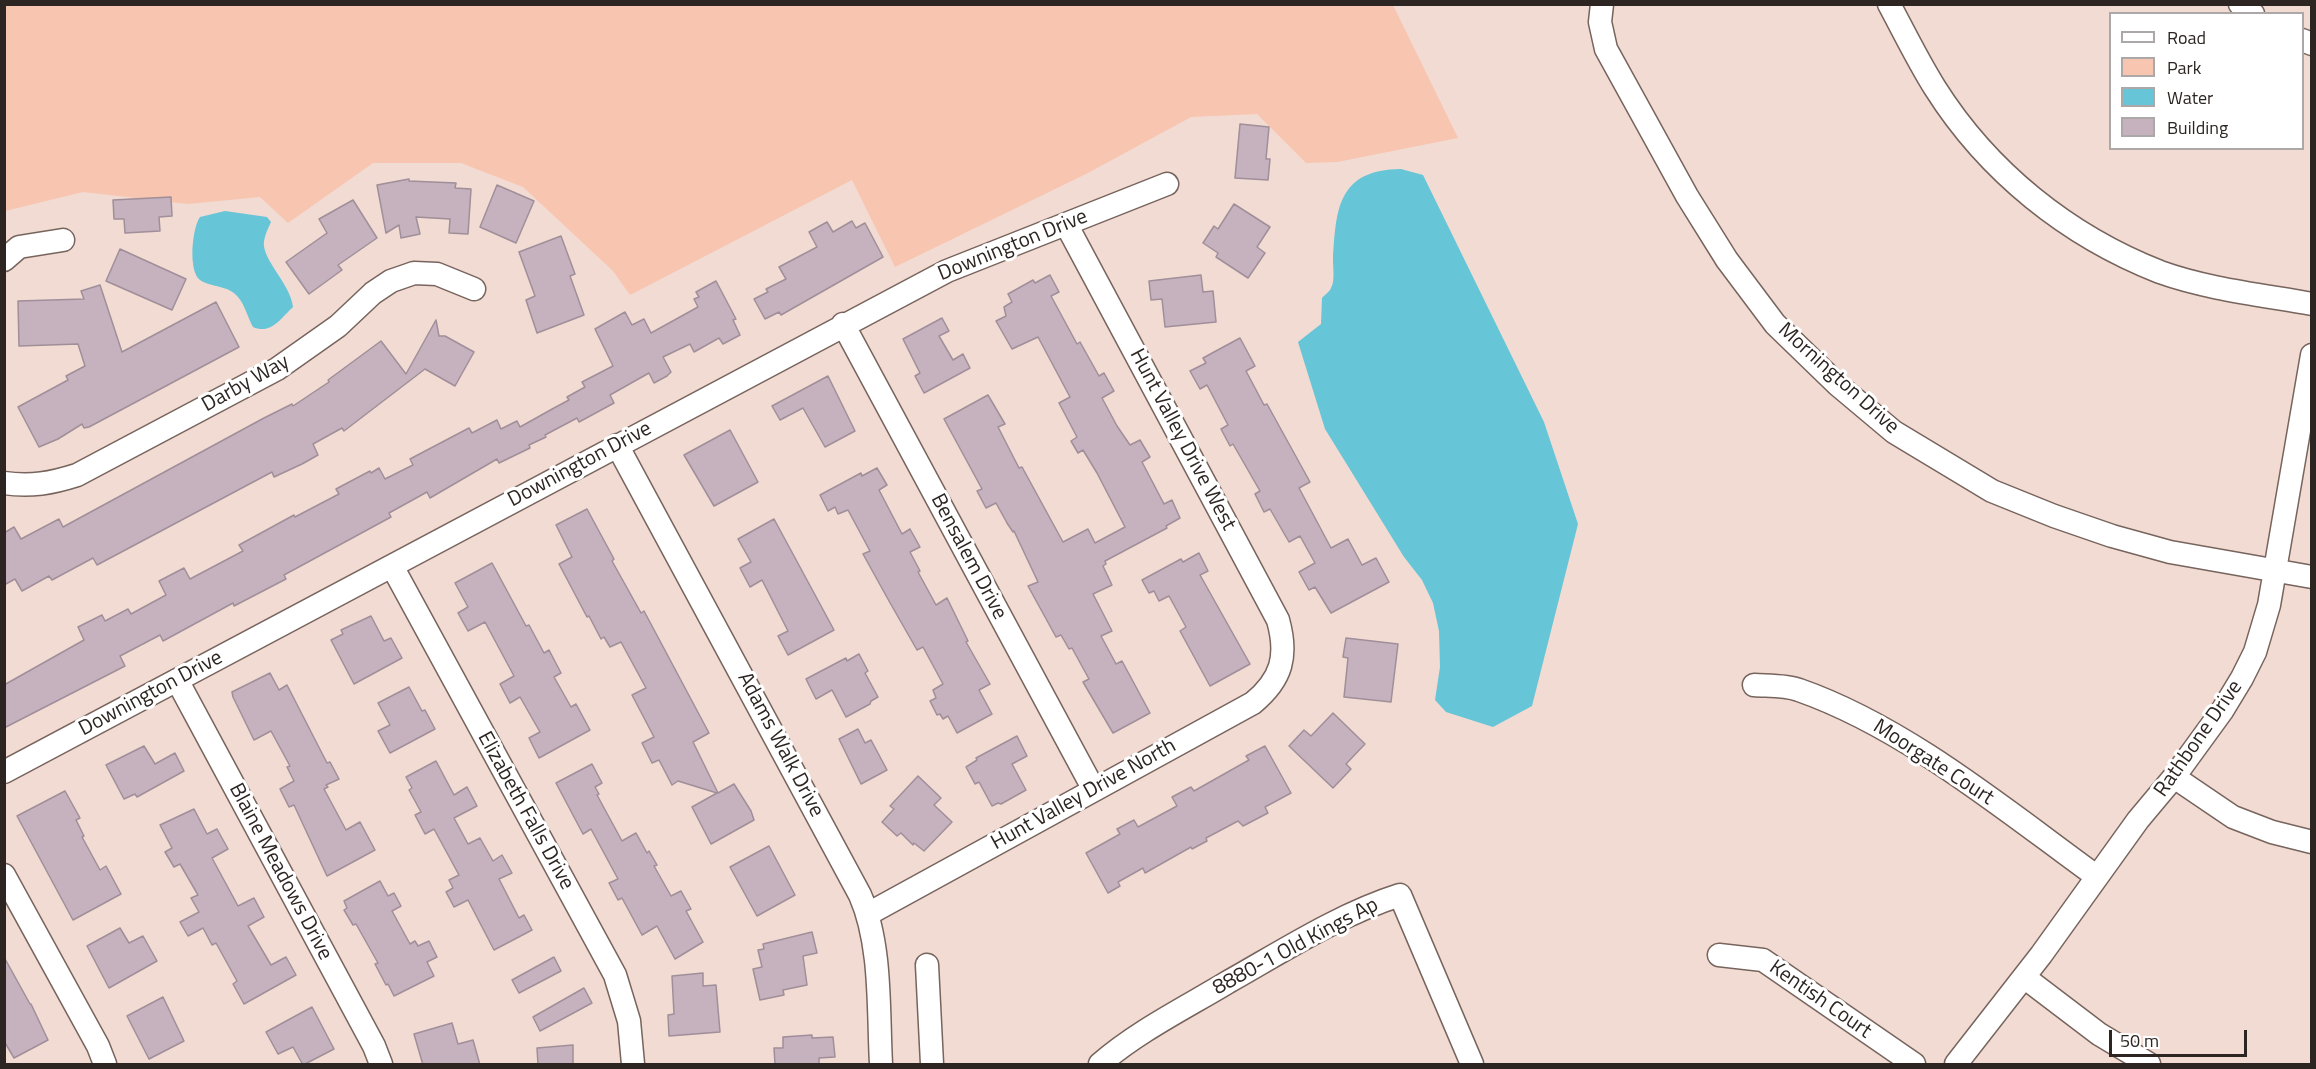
<!DOCTYPE html>
<html>
<head>
<meta charset="utf-8">
<style>
	body { margin:0 }
	#map { position:relative; width:2316px; height:1069px; overflow:hidden; background:#f1dbd3; font-family:"Titillium Web",sans-serif }
	canvas { display:block }
	.frame { position:absolute; inset:0; border:6px solid #2d2522; pointer-events:none }
	.legend { position:absolute; left:2109px; top:12px; width:195px; height:138px; box-sizing:border-box; background:#fff; border:2px solid #aba8a7; margin:0; padding:8px 10px; list-style:none; font-size:18px; color:#2d2522 }
	.legend li { display:flex; align-items:center; gap:12px; height:30px }
	.legend b { width:30px; border:2px solid #aba8a7 }
	.scale { position:absolute; left:2109px; top:1030px; width:138px; height:27px; box-sizing:border-box; border:3px solid #2d2522; border-top:0; padding-left:8px; font-size:18px; line-height:21px; white-space:nowrap; color:#2d2522; -webkit-text-stroke:4px #fff; paint-order:stroke }
</style>
</head>
<body>
<div id="map">
<canvas width="2316" height="1069"></canvas>
<div class="frame"></div>
<ul class="legend">
<li><b style="height:8px;background:#fff"></b>Road</li>
<li><b style="height:16px;background:#f8c5b0"></b>Park</li>
<li><b style="height:16px;background:#66c5d6"></b>Water</li>
<li><b style="height:16px;background:#c5b2be"></b>Building</li>
</ul>
<div class="scale">50 m</div>
</div>
<script>
const g = document.querySelector('canvas').getContext('2d');
g.lineJoin = 'round';
function paint(path, color) {
  g.fillStyle = color;
  g.fill(path, 'evenodd');
}
function strokePath(path, color, width, dash) {
  g.strokeStyle = color;
  g.lineWidth = width;
  g.lineCap = dash ? 'butt' : 'round';
  g.setLineDash(dash || []);
  g.stroke(path);
}
function write(font, color, halo, rows, align = 'center') {
  g.font = font + ' "Titillium Web",sans-serif';
  g.lineWidth = 6;
  g.setLineDash([]);
  g.textBaseline = 'middle';
  g.strokeStyle = halo;
  g.fillStyle = color;
  for (const [text, x, y, turn = 0] of rows) {
    g.save();
    g.translate(x, y);
    g.rotate((+turn || 0) * Math.PI / 180);
    g.textAlign = isNaN(turn) ? turn : align;
    if (halo) g.strokeText(text, 0, 0);
    g.fillText(text, 0, 0);
    g.restore();
  }
}
paint(new Path2D(`
	M4,5H1393L1458,138L1337,162L1306,163L1257,114L1191,117L1088,173L895,267L852,180L630,295L613,271L523,187L461,163H373L288,223L260,197L188,204L83,192L5,211Z`), '#f8c5b0');
paint(new Path2D(`
	M1401,169L1423,175L1544,422L1578,524L1532,706L1493,727L1446,712L1435,700L1440,667L1439,631L1433,603L1422,580L1404,557L1325,429L1298,342L1321,324L1322,298C1325,295 1330,291 1331,288C1335,281 1333,268 1333,260C1336,208 1338,170 1401,169Z
	M225,211L267,217L271,222C268,228 265,235 264,241C261,259 291,284 293,307C281,318 271,335 253,327C248,318 245,305 238,297C229,285 212,288 200,280C188,271 192,228 200,217Z`), '#66c5d6');
const building = new Path2D(`
	M1240,124L1269,127L1266,159H1270L1268,180L1235,178Z
	M409,179V181L456,183L455,188L471,189L468,234L449,233L450,219L416,217L420,234L401,238L399,225L386,233L377,185Z
	M497,185L534,201L516,243L480,227Z
	M171,197L172,216L159,217L160,231L125,233L124,219H114L113,200Z
	M353,200L377,238L338,265L342,270L309,294L286,262L327,233L319,219Z
	M1234,204L1270,227L1257,247L1265,253L1248,278L1216,257L1218,253L1203,243L1214,226L1218,229Z
	M852,221L856,228L865,223L883,257L781,315L779,312L765,319L754,299L768,292L766,289L786,279L779,267L817,247L809,232L827,222L833,232Z
	M561,236L575,274L570,276L584,315L537,333L526,300L535,296L519,252Z
	M120,249L186,279L172,310L106,281Z
	M1050,275L1059,292L1051,296L1077,344L1080,342L1099,376L1104,373L1114,391L1102,398L1117,426L1130,445L1140,440L1150,457L1142,462L1164,504L1172,500L1180,518L1166,526L1167,528L1105,561L1106,564L1103,566L1112,585L1093,594L1112,631L1101,636L1116,664L1122,661L1150,713L1113,733L1083,682L1089,679L1072,648L1069,649L1061,635L1056,637L1028,586L1038,582L1014,531L1013,532L1007,523L996,503L986,508L977,491L982,489L944,419L988,395L1005,424L998,427L1019,468L1022,467L1063,542L1088,529L1095,543L1125,527L1097,473L1083,450L1078,453L1071,441L1077,437L1059,403L1070,397L1038,337L1012,349L996,321L1006,316L1004,307L1012,302L1008,294L1033,280L1035,283Z
	M1201,275L1203,292L1213,291L1216,322L1165,327L1162,299L1151,300L1149,281Z
	M716,281L736,319L733,320L740,335L723,344L719,338L694,352L690,344L663,357L671,372L667,376L654,383L649,373L610,395L614,403L603,409L579,422L577,418L545,435L546,437L529,445L530,448L499,463L497,459L430,498L427,492L389,513L391,517L284,575L286,579L234,606L233,603L163,641L160,635L120,656L125,666L4,728V685L84,640L78,627L102,615L105,621L128,609L131,614L166,595L159,581L184,568L190,579L243,551L239,545L294,515L295,517L339,494L336,489L370,471L371,473L379,468L385,479L413,465L410,459L469,428L472,433L497,420L501,429L517,421L520,427L554,408L569,400L567,397L585,387L582,382L613,366L595,329L625,312L632,325L644,319L651,333L698,307L694,299L699,297L696,292Z
	M100,285L122,352L216,302L239,347L89,427L84,428L82,424L58,439L39,447L18,407L68,380L66,376L85,366L78,344L19,346L18,301L84,299L81,291Z
	M942,318L949,331L939,336L953,360L963,354L970,368L924,393L915,376L920,373L903,339Z
	M436,320L439,336H445L474,352L455,386L425,369L344,431L342,428L313,444L318,455L302,464L274,477L272,472L97,565L93,558L52,580L49,576L22,591L15,579L4,585V533L14,527L21,539L59,519L63,527L264,418L292,404L293,406L329,382L328,380L381,341L406,374Z
	M1240,338L1255,366L1246,371L1264,405L1267,404L1310,482L1299,488L1331,548L1348,539L1362,565L1376,558L1389,582L1331,613L1315,587L1309,590L1299,572L1315,563L1300,536L1289,542L1270,509L1264,512L1255,494L1260,491L1233,444L1230,446L1221,429L1228,425L1207,385L1200,389L1190,371L1206,363L1203,358Z
	M828,376L855,431L825,447L803,408L780,420L772,406Z
	M730,430L758,482L714,506L684,455Z
	M877,468L887,485L879,490L902,534L910,529L920,547L910,552L920,571L918,572L936,605L947,598L968,641L966,642L990,684L979,690L992,714L957,733L948,716L943,719L940,714L937,715L930,701L936,698L933,690L943,684L923,647L917,650L889,601L863,554L870,551L848,510L838,514L835,507L828,511L820,495L861,473L862,476Z
	M587,509L614,559L612,561L641,613L644,611L709,733L693,742L718,793L734,784L751,811L754,820L711,844L692,807L717,793L678,781L672,785L659,760L652,763L642,743L654,737L632,695L646,688L621,642L610,647L604,637L601,639L589,616L587,617L559,564L572,557L556,525Z
	M774,519L834,630L788,655L778,636L788,631L762,580L750,587L740,568L751,562L738,539Z
	M1199,553L1208,571L1200,575L1250,664L1210,686L1180,631L1186,627L1169,596L1159,601L1154,591L1149,593L1142,580L1181,559L1183,562Z
	M492,563L526,626L529,625L544,653L549,650L561,673L554,677L571,707L576,704L590,730L539,758L529,738L540,732L520,697L510,703L500,684L514,676L485,622L468,631L458,613L468,607L455,583Z
	M371,616L384,641L391,638L402,658L354,684L331,640L343,634L341,630Z
	M1346,638L1398,644L1391,702L1344,697L1348,658L1343,657Z
	M859,654L868,671L865,673L878,697L871,701L870,704L846,717L832,690L816,699L806,679L846,658L847,661Z
	M270,673L279,690L287,685L327,763L330,762L339,779L326,785L328,787L324,789L346,830L360,822L375,850L327,876L294,805L289,807L280,789L294,781L287,767L290,766L271,731L254,740L233,697L232,692Z
	M409,687L422,711L425,710L435,729L390,753L378,731L390,725L378,703Z
	M1333,713L1365,744L1346,764L1351,769L1333,788L1289,746L1304,730L1311,736Z
	M858,729L865,743L871,740L887,770L861,784L839,739Z
	M1017,736L1027,756L1012,764L1026,790L1001,804L998,803L992,806L979,782L975,784L966,767L977,760L976,758Z
	M144,746L155,764L175,753L184,771L137,797L135,794L124,799L106,765Z
	M1265,746L1291,793L1265,807L1268,813L1243,826L1238,821L1206,838L1207,841L1192,849L1191,847L1145,873L1143,868L1118,882L1120,886L1108,893L1086,853L1120,834L1117,829L1134,820L1138,827L1177,806L1172,797L1191,787L1194,791L1249,760L1246,756Z
	M436,761L454,795L467,787L477,806L454,818L468,844L480,838L493,861L502,855L512,873L499,879L519,918L524,915L532,930L494,950L468,900L454,907L446,892L453,888L449,880L459,875L434,829L425,834L415,815L421,812L409,790L412,788L406,777Z
	M592,764L602,783L595,787L599,794L597,795L622,841L636,833L647,853L649,851L657,865L654,866L671,896L681,891L691,909L686,911L703,942L675,959L657,926L642,935L622,898L618,900L609,883L618,879L591,829L583,834L556,783Z
	M918,776L941,798L934,805L952,822L924,851L914,843L913,845L901,833L897,836L882,822L894,809L890,806Z
	M65,791L80,818L76,820L84,836L82,837L100,870L106,866L121,894L73,920L17,816Z
	M194,809L207,834L217,829L228,849L212,858L238,906L254,898L264,917L248,926L271,965L286,957L296,975L244,1004L233,984L237,981L216,943L212,945L203,928L188,936L180,922L199,912L191,898L198,895L180,864L174,867L165,852L172,848L160,825Z
	M769,846L795,895L757,916L730,867Z
	M380,881L388,896L394,893L401,906L392,911L410,944L415,941L418,946L429,941L437,957L427,962L434,976L394,996L388,984L386,985L375,964L378,963L356,924L353,925L344,910L347,908L344,901Z
	M120,928L129,943L143,936L157,961L109,988L87,946Z
	M812,932L817,953L803,956L807,985L783,990L784,995L760,1000L753,969L762,967L758,950L764,949L763,944Z
	M4,957L30,1004H31L48,1040L14,1058L4,1041Z
	M554,957L561,971L519,993L512,980Z
	M703,973V986L716,985L720,1032L669,1036L668,1015L674,1014L672,976Z
	M584,988L592,1003L540,1031L533,1017Z
	M163,997L184,1041L149,1059L127,1016Z
	M312,1007L334,1049L303,1065L293,1047L278,1054L266,1032Z
	M452,1023L458,1044L473,1040L480,1065H423L414,1034Z
	M812,1035V1038L833,1037L835,1057L819,1058V1065L775,1064L774,1048H783V1037Z
	M573,1045V1065H538L537,1048Z`);
paint(building, '#c5b2be');
strokePath(building, '#a08e99', 1.5);
const minor = new Path2D(`
	M1602,4L1600,22L1606,49L1687,196L1727,260L1775,324L1838,385L1894,432L1992,491L2054,516L2112,536L2170,552L2312,577
	M1889,4C1904,32 1918,61 1935,88C1988,172 2068,236 2160,272C2207,289 2262,295 2312,304
	M2240,4L2253,14
	M2302,40L2312,44
	M4,260L19,247L63,240
	M843,324L1094,790
	M617,445L860,895C882,945 878,1010 881,1064
	M4,483C31,487 52,483 77,475L277,369L338,326L373,293L391,281L414,273L437,274L474,289
	M392,566L615,975L629,1021L633,1064
	M177,680L374,1046L381,1064
	M1754,685C1768,686 1786,685 1799,690C1905,727 2005,810 2096,876
	M4,772L947,271L1167,184
	M2174,777L2233,817L2272,832L2312,842
	M4,875L98,1046L105,1064
	M868,914L1253,703C1282,679 1288,656 1278,620L1066,224
	M1719,955L1763,960L1914,1064
	M927,965L932,1064
	M2024,977L2099,1034L2149,1064
	M1100,1064C1138,1031 1185,1008 1228,982C1283,951 1340,914 1400,895L1472,1064
	M1956,1064L2041,955L2138,820L2174,777L2222,711L2242,678L2255,652L2269,605L2312,355`);
strokePath(minor, '#77645d', 25);
strokePath(minor, '#fff', 22);
write('21px', '#2d2522', '#fff', [
	["Downington Drive",1013,246,-22],
	["Mornington Drive",1838,379,42],
	["Darby Way",246,384,-29],
	["Hunt Valley Drive West",1182,440,62],
	["Downington Drive",580,465,-28],
	["Bensalem Drive",968,557,62],
	["Downington Drive",151,694,-28],
	["Rathbone Drive",2199,739,-55],
	["Adams Walk Drive",780,745,62],
	["Moorgate Court",1933,763,33],
	["Hunt Valley Drive North",1084,795,-29],
	["Elizabeth Falls Drive",525,811,61],
	["Blaine Meadows Drive",280,872,62],
	["8880-1 Old Kings Ap",1296,947,-28],
	["Kentish Court",1820,1000,35]
]);
</script>
</body>
</html>
